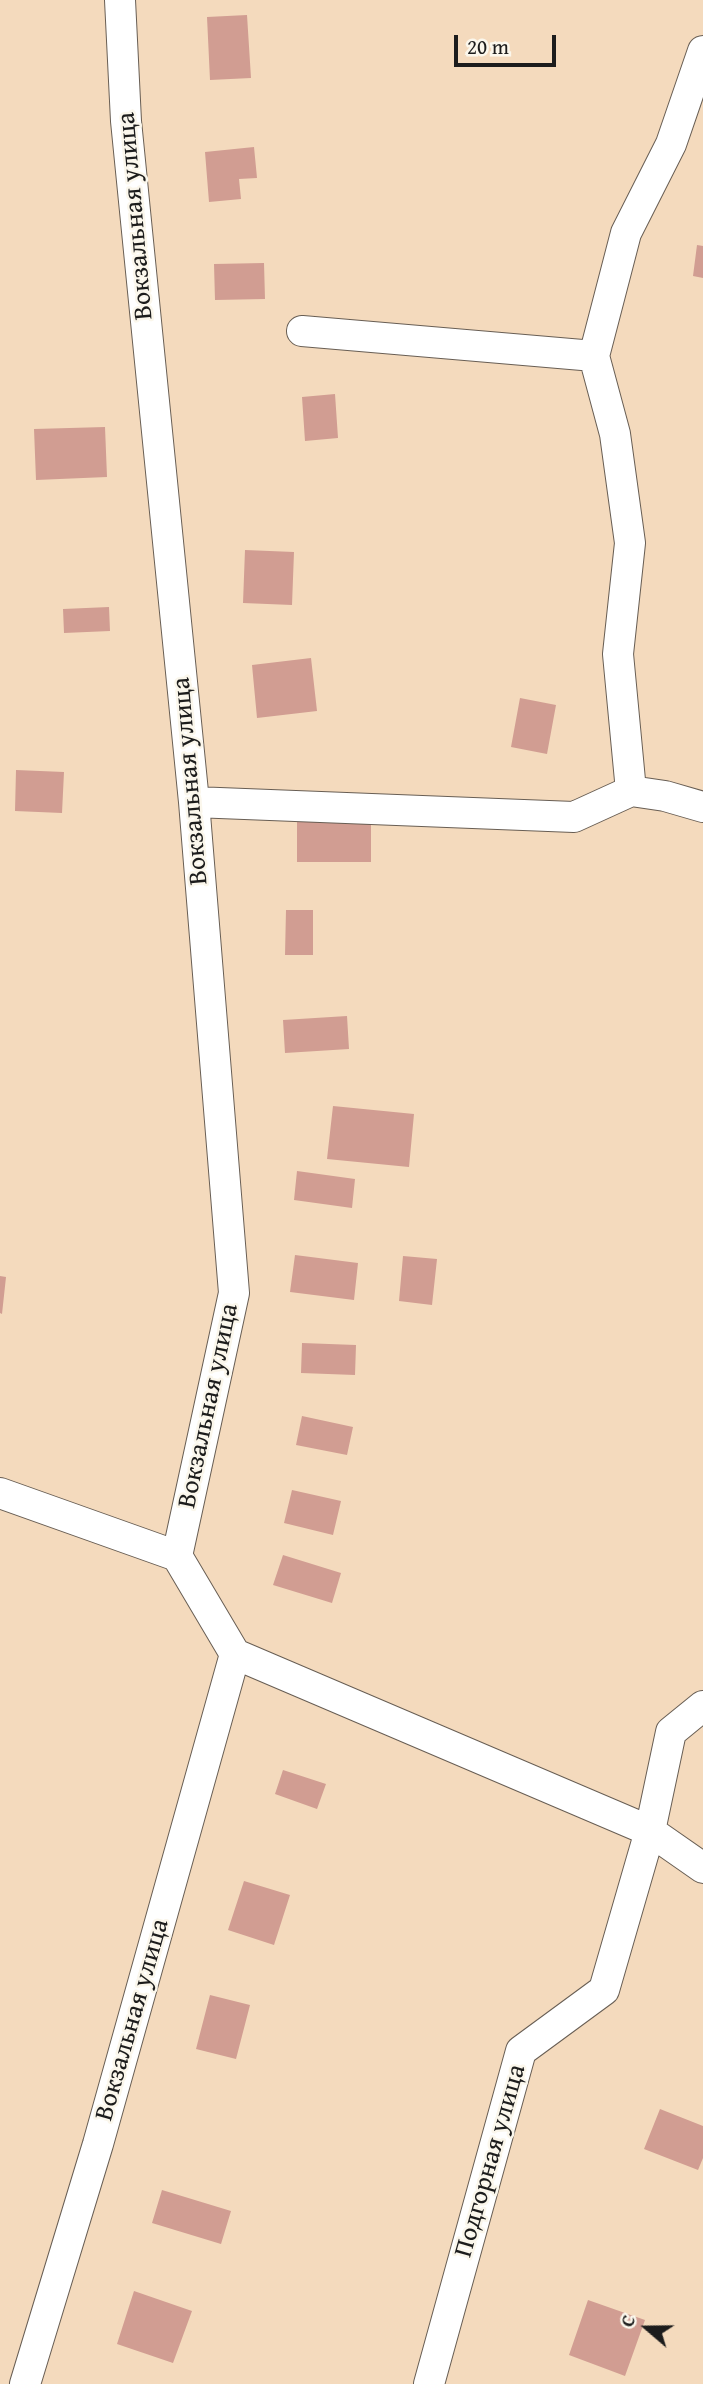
<!DOCTYPE html>
<html>
<head>
<meta charset="utf-8">
<style>
	body { margin:0 }
	#map { position:relative; width:703px; height:2384px; overflow:hidden; background:#f4dabd; font-family:"Gentium Book Plus",serif }
	canvas { display:block }
	.north { position:absolute; left:612px; top:2293px; width:70px; height:70px; -webkit-text-stroke:5px #fbf7ec; paint-order:stroke; rotate:290deg; font-size:19px; font-weight:700; line-height:28px; text-align:center; color:#1c1c1c }
	.north::after { content:''; display:block; margin:auto; width:24px; height:32px; background:#1c1c1c; clip-path:polygon(50% 0,100% 100%,50% 72%,0 100%) }
	.scale { position:absolute; left:454px; top:35px; width:102px; height:32px; box-sizing:border-box; border:4px solid #1c1c1c; border-top:0; padding-left:9px; font-size:21px; line-height:24px; white-space:nowrap; color:#1c1c1c; -webkit-text-stroke:5px #fbf7ec; paint-order:stroke }
</style>
</head>
<body>
<div id="map">
<canvas width="703" height="2384"></canvas>
<div class="north">С</div>
<div class="scale">20 m</div>
</div>
<script>
const g = document.querySelector('canvas').getContext('2d');
g.lineJoin = 'round';
function paint(path, color) {
  g.fillStyle = color;
  g.fill(path, 'evenodd');
}
function strokePath(path, color, width, dash) {
  g.strokeStyle = color;
  g.lineWidth = width;
  g.lineCap = dash ? 'butt' : 'round';
  g.setLineDash(dash || []);
  g.stroke(path);
}
function write(font, color, halo, rows, align = 'center') {
  g.font = font + ' "Gentium Book Plus",serif';
  g.lineWidth = 5;
  g.setLineDash([]);
  g.textBaseline = 'middle';
  g.strokeStyle = halo;
  g.fillStyle = color;
  for (const [text, x, y, turn = 0] of rows) {
    g.save();
    g.translate(x, y);
    g.rotate((+turn || 0) * Math.PI / 180);
    g.textAlign = isNaN(turn) ? turn : align;
    if (halo) g.strokeText(text, 0, 0);
    g.fillText(text, 0, 0);
    g.restore();
  }
}
paint(new Path2D(`
	M247,15L251,78L210,80L207,17Z
	M254,147L257,178L239,179L241,199L209,202L205,152Z
	M697,245L703,246V278L693,276Z
	M264,263L265,299L215,300L214,264Z
	M335,394L338,438L305,441L302,397Z
	M105,427L107,477L36,480L34,429Z
	M245,550L294,552L292,605L243,603Z
	M109,607L110,631L64,633L63,609Z
	M311,658L317,711L257,718L252,665Z
	M520,698L556,705L547,754L511,747Z
	M16,770L64,772L62,813L15,811Z
	M297,813H371V862H297Z
	M286,910H313V955H285Z
	M347,1016L349,1049L285,1053L283,1020Z
	M333,1106L414,1114L409,1167L327,1159Z
	M297,1171L355,1179L352,1208L294,1200Z
	M295,1255L358,1263L354,1300L290,1292Z
	M403,1256L437,1259L432,1305L399,1301Z
	M0,1276L6,1277L2,1314L0,1313Z
	M302,1343L356,1345L355,1375L301,1373Z
	M302,1416L353,1427L347,1455L296,1445Z
	M292,1490L341,1501L333,1535L284,1523Z
	M283,1555L341,1573L332,1603L273,1585Z
	M283,1770L326,1784L317,1809L275,1794Z
	M244,1881L290,1895L274,1945L228,1930Z
	M210,1995L250,2005L236,2059L196,2049Z
	M660,2109L703,2126V2158L698,2170L644,2149Z
	M162,2190L231,2211L221,2244L152,2223Z
	M134,2291L192,2311L173,2363L117,2344Z
	M588,2300L645,2320L625,2376L569,2355Z`), '#d19d92');
const street = new Path2D(`
	M120,0L126,121L194,802L234,1293L177,1556
	M302,331L594,356
	M631,791L618,654L630,543L615,434L594,356L626,233L671,144L703,51
	M194,802L574,817L631,791L665,796L703,807
	M0,1493L177,1556L235,1654L650,1831L703,1868
	M25,2384L98,2144L235,1654
	M429,2384L521,2051L604,1990L650,1831L671,1732L703,1706`);
strokePath(street, '#685e54', 32);
strokePath(street, '#fff', 30);
write('26px', '#1c1c1c', '#fbf7ec', [
	["Вокзальная улица",136,216,-95],
	["Вокзальная улица",191,781,-95],
	["Вокзальная улица",209,1406,-78],
	["Вокзальная улица",133,2020,-74],
	["Подгорная улица",491,2161,-74]
]);
</script>
</body>
</html>
